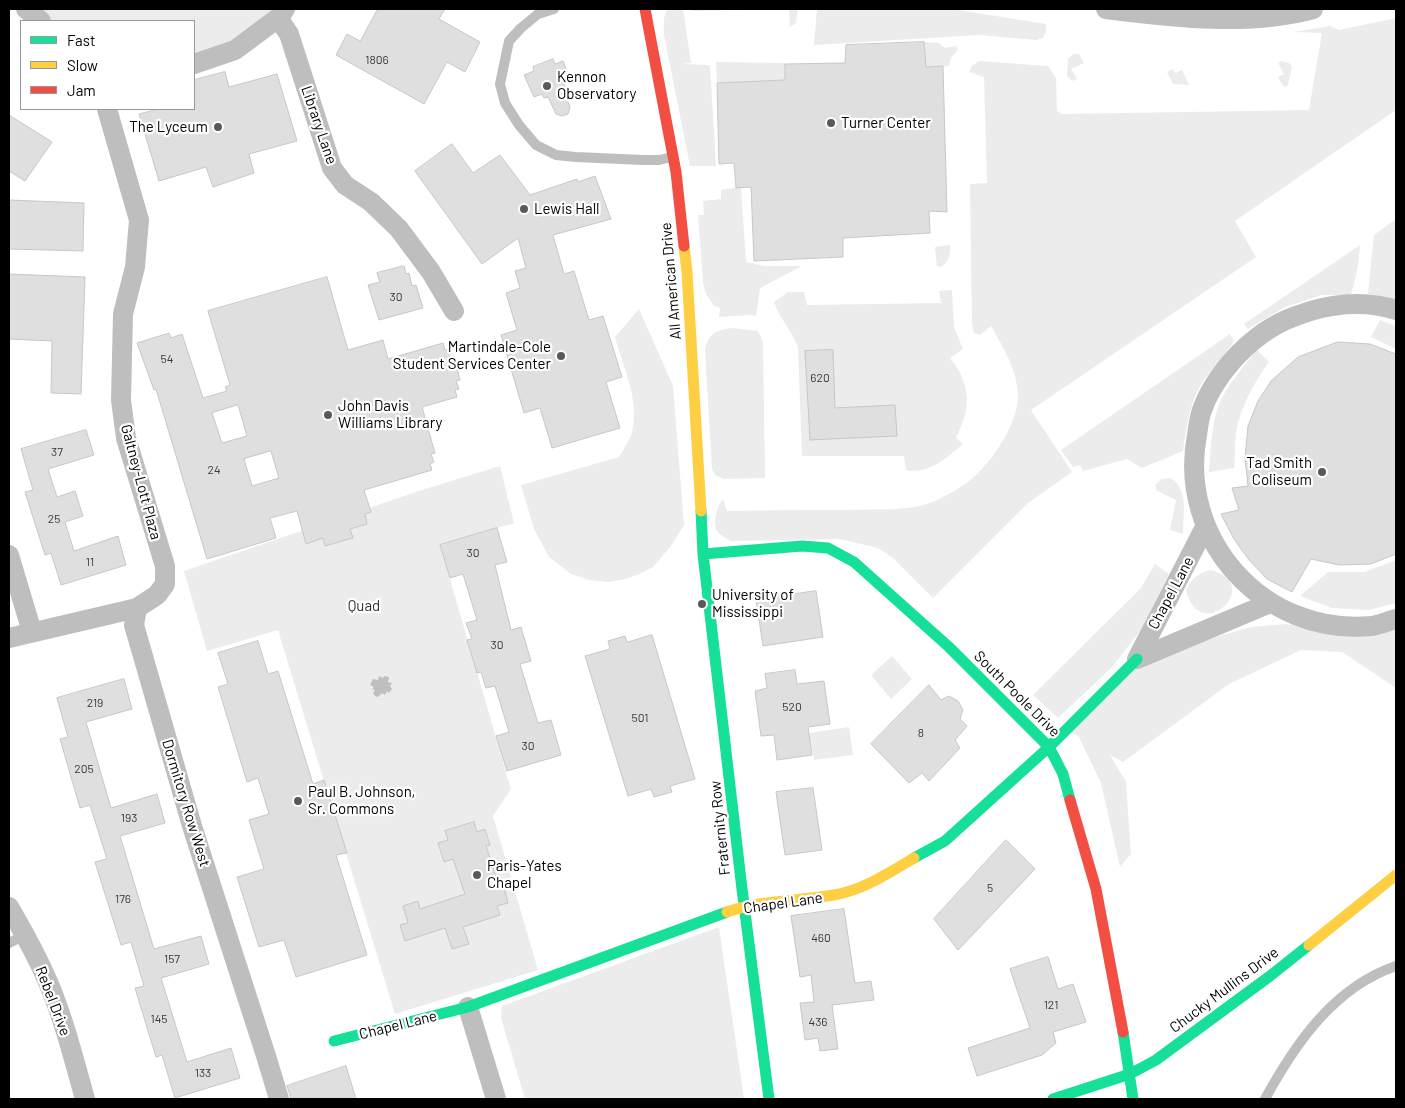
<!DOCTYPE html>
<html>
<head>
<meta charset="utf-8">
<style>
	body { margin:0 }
	#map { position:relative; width:1405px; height:1108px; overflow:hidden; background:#fff; font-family:Barlow,sans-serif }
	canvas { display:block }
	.frame { position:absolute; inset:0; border:10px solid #000; pointer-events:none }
	.legend { position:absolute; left:20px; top:20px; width:175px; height:90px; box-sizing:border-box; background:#fff; border:1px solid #999; margin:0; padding:6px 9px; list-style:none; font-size:15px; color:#000 }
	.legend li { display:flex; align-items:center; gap:10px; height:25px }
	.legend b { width:25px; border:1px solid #999 }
</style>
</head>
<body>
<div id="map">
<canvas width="1405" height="1108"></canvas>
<div class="frame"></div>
<ul class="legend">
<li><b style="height:6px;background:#16e098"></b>Fast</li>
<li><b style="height:6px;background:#ffcf43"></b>Slow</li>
<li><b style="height:6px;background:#f24e42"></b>Jam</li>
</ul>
</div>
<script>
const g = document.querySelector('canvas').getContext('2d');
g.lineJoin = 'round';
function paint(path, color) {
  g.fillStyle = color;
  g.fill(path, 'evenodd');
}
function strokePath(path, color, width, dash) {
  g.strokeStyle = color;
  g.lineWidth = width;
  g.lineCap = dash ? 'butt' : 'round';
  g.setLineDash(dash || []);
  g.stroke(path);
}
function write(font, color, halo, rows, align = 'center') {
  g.font = font + ' Barlow,sans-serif';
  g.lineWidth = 4.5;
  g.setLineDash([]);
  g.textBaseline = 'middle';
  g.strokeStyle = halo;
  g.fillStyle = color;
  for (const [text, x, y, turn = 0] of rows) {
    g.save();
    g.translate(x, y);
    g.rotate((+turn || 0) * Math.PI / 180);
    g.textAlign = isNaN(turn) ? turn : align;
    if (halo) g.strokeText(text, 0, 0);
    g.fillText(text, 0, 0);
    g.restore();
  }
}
paint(new Path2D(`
	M26,9H285L194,64V21H41Z
	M669,9H683L691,63L682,64L710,65L716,166H690L664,35C664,26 662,15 669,9Z
	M691,9H798L796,23L790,27L789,9L692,11Z
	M817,9H952L1046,24V31L1043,38L1036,40L979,35L814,45Z
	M1396,18V110L1235,221L1256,257L1031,410L1072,472L1028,503L933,598L894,559L878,548L840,539L731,541C728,539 723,537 720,534C710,526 717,507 723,499L727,511C766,510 805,510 845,510C870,509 896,511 920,506C937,502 964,487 976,475C995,457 1018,422 1018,396C1017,369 1004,349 991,326L980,335L974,333L972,323L970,184L987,183L984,77L969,72L972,66L979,61L1048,66L1056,78L1057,111L1062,114L1309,110L1322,33L1294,32L1330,26L1339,30Z
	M924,42L939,43L945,48L956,46L958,50L951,58L949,66L926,67Z
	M1074,54H1079L1084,63L1071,69L1077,79L1072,81L1067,76L1068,58Z
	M1281,61L1289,63L1292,66L1288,85L1286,87L1283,86L1278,77L1284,74L1278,63Z
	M716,62L785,63V80L717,83Z
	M1173,69L1175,73L1182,70L1189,85L1173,84L1167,72Z
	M741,187L746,262L764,266H802L760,288L756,316L751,315L719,317L720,308L714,306L706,294L703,283L698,215H704L703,201L721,199V190Z
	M1396,219V300L1368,294L1374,235Z
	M950,245C951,255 949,261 941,267L937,266L935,247Z
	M1360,245L1358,266L1351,295H1322L1285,307L1248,329L1244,324Z
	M952,290L954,327L963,349L950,358C963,373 971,395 965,415C963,422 959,430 956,438L963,444C948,457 928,475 906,470L904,456H802L798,347C792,331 780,319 774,302L788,292H804L807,305L941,303L939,291Z
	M639,309L673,386L684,525L671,546L653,567L639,574L625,579L609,582L589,580L571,574L549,557L534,529L521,485L619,457C623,449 630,441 632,432C640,401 623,366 615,337Z
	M1380,320L1396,326V349L1371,337Z
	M732,328L758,331L763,342L765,478L724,479L715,475L712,469L705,351C708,333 715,331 732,328Z
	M1230,334L1234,341C1224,358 1208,371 1199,388C1189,407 1186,431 1183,451L1142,468L1127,459L1083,471L1080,465L1073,467L1061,450Z
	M1257,350L1269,362C1254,383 1240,407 1236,433C1235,444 1235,456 1234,468L1209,472C1211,450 1211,421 1221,400C1230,382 1244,366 1257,350Z
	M500,466L514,523L440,545L511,789L493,816L538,970L395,1014L278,630L207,651L184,571L419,491Z
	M1171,478C1189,491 1183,513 1183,534L1170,530L1176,500L1156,490V484L1162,479Z
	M1396,560V603L1369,610L1332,608L1300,596L1328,572H1364Z
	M1155,564L1169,574L1140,631L1112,667L1058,718L1033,695L1141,588Z
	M1211,570C1266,585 1199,646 1186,590C1192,578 1198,573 1211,570Z
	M1287,624L1344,636L1381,631L1396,627V688L1342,652L1301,650L1229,684L1123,762L1110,755L1126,782L1131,854L1120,867L1101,783L1079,737L1067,729L1137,659L1251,627Z
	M892,656L912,679L891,699L871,675Z
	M849,727L853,755L814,760L809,733Z
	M719,927L744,1099H525L501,1018L502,1006Z`), '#ececec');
paint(new Path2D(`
	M379,676L383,678L384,676L389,677L388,682L392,683L390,686L392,689L389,693L387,691L385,695L382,693L378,697L375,696L373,693L375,690L372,689L374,687L370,685L373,679L378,680Z`), '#bfbfbf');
const building = new Path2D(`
	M378,9H445L439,19L480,42L465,72L447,62L424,104L336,55L347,34L360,41Z
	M924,42L926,67L943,66L947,212L929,211L930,233L843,238V257L754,261L751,187L736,188L734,163L719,164L717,83L785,80V64L845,63L846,45Z
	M553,59L555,64L563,61L571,81L564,84L566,89L563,90L570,107L568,114L562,116L556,114L548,97L544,98L542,94L534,97L524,75L534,71L533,67Z
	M225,72L229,87L277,74L297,141L249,154L254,173L213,187L206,167L159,181L139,114L158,109H194V80Z
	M9,115L52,142L25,181L9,171Z
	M452,144L473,173L500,155L530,195L577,179L578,182L595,176L611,219L553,235L564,274L574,271L589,320L603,316L622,377L606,382L620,428L552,448L540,408L524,413L501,335L517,330L506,293L520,288L515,271L526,268L518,238L482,264L415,171Z
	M9,200L84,203L83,251L9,249Z
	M404,266L406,274L409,273L412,286L416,285L423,308L379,320L368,285L380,282L377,273Z
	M9,274L85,277L81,394L51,393L52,341L9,339Z
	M327,277L348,350L383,340L388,359L443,343L445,350L448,349L450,357L454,356L460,380L456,381L459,389L455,390L457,397L422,407L435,453L431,454L434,462L430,464L432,470L364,490L371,512L365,514L367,524L350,529L353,538L325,546L323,538L306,544L297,511L270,518L276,538L207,559L156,389L154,390L137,343L169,333L171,338L182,334L203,398L227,391L225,387L230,385L208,311ZM238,405L247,436L222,443L212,413ZM271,451L279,478L252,486L244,459Z
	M1338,342L1370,344L1396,354V554L1371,564L1339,565L1311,559L1292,592L1267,579L1249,560L1234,539L1221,514L1239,510L1232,488L1248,486L1245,458L1248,426L1258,401L1271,381L1298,357Z
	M833,350L835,408L895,405L897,436L810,440L805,351Z
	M86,430L94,455L48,469L57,497L75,491L83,516L65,522L74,551L118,536L126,565L61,585L51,553L45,555L25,492L33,490L21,449Z
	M497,528L507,562L495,565L511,630L521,627L531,661L520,664L538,723L551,720L561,755L507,771L496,736L509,732L495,686L486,688L481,672L477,673L467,640L472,639L466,623L477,620L463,574L450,578L440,545Z
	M816,591L823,637L763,646L756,600Z
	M652,635L695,779L670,786L672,792L654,797L651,789L628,796L585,656L610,649L608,641L625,636L627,642Z
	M258,641L268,674L278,671L313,784L324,780L347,853L336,855L367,955L296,977L284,940L259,947L237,877L264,869L249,820L269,814L258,778L247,782L218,687L228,684L218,653Z
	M795,670L797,684L824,681L830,724L808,727L812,755L777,760L774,735L761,736L755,691L767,688L765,674Z
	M124,679L132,709L86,722L111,808L157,794L165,823L120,836L154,949L201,936L209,964L161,978L187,1062L231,1048L240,1078L175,1098L162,1055L156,1057L135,988L144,986L131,942L121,945L95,862L107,859L90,805L80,808L60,739L68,737L57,698Z
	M929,685L941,700L949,696L958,701L963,710L960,719L967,726L955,740L960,748L929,781L922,773L909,783L871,744Z
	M813,788L822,850L785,855L776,792Z
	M474,822L477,832L485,829L490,845L486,846L500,889L504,888L508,903L497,906L500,915L463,927L469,944L452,949L445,928L405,941L400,925L408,923L403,906L418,901L420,909L465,894L453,859L444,862L438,843L448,840L445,831Z
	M1006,840L1035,869L958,950L934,919Z
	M844,909L855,983L871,981L874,1000L832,1005L838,1049L820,1051L818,1038L805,1040L800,1003L814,1002L811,975L800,977L791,916Z
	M1048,957L1058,989L1073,984L1086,1022L1053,1032L1056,1043L1042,1055L977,1076L968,1048L1030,1028L1010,969Z
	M346,1066L356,1099H291L287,1086Z`);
paint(building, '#dfdfdf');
strokePath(building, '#c7c7c7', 1);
strokePath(new Path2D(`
	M554,9L538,14L521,28L509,41L500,84L505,103L519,125L536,145L556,155L576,157L643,160H659L672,157
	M9,943L25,935
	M1265,1099C1295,1044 1334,987 1396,966`), '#bebebe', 10);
strokePath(new Path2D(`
	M26,9L41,21
	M1106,9C1171,17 1248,27 1313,9
	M278,18L289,34L332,168L345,185L371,202L399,229L431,272L454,311
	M194,64L235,50L278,18L285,9
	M1396,310C1364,299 1327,304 1296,316C1270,325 1250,341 1232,361C1219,376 1207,394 1201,413C1199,420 1198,428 1197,435C1177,540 1264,636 1371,626C1379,625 1388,621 1396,619
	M1205,527L1137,659L1270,603
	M9,555L32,632
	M137,608L134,625L192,826L267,1059L279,1099
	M9,638L137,608L157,595L165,584V566L126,438L121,400L123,314L135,267L139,220L107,109
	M9,907C23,931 37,956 48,982C64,1019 74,1060 85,1099
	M468,1007L496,1099`), '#bebebe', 20);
strokePath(new Path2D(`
	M701,511L703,554L742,889L769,1099
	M703,554L802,546L828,548L854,562L949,647L1049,747L1063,774L1070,800
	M914,858L945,841L1049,747L1137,659
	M1123,1032L1133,1099
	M334,1041L468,1007L727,912
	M1053,1099L1130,1074L1156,1060L1270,976L1309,945`), '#16e098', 11);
strokePath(new Path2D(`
	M684,246L687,272L701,511
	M727,912C761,900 799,901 834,895C863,890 889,873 914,858
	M1309,945L1396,875`), '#ffcf43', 11);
strokePath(new Path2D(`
	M645,9L676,172L684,246
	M1070,800L1096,889L1123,1032`), '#f24e42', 11);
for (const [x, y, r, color] of [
	[547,86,5,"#595959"],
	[831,123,5,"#595959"],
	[218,127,5,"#595959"],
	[524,209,5,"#595959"],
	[561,356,5,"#595959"],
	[328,415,5,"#595959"],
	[1322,472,5,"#595959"],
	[702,604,5,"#595959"],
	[298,801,5,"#595959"],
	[477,875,5,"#595959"]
]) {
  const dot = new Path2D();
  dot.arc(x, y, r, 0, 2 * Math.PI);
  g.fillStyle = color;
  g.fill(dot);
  strokePath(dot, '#fff', 2);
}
write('12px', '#383838', null, [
	["1806",377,60],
	["30",396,297],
	["54",167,359],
	["620",820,378],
	["37",57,452],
	["24",214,470],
	["25",54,519],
	["30",473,553],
	["11",90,562],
	["30",497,645],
	["219",95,703],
	["520",792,707],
	["501",640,718],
	["8",921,733],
	["30",528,746],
	["205",84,769],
	["193",129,818],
	["5",990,888],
	["176",123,899],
	["460",821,938],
	["157",172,959],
	["121",1051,1005],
	["145",159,1019],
	["436",818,1022],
	["133",203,1073]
]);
write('15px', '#000', '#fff', [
	["Kennon",557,77],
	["Observatory",557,94],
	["Turner Center",841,123],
	["The Lyceum",208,127,"right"],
	["Lewis Hall",534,209],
	["Martindale-Cole",551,347,"right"],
	["Student Services Center",551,364,"right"],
	["John Davis",338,406],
	["Williams Library",338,423],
	["Tad Smith",1312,463,"right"],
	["Coliseum",1312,480,"right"],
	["University of",712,595],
	["Mississippi",712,612],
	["Paul B. Johnson,",308,792],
	["Sr. Commons",308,809],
	["Paris-Yates",487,866],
	["Chapel",487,883]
], 'left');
write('15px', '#000', '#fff', [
	["Library Lane",319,125,71],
	["All American Drive",671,281,-95],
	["Galtney-Lott Plaza",141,482,75],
	["Chapel Lane",1171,593,-62],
	["South Poole Drive",1017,694,45],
	["Dormitory Row West",186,803,73],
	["Fraternity Row",720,828,-96],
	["Chapel Lane",783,903,-8],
	["Chucky Mullins Drive",1224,990,-37],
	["Rebel Drive",53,1001,69],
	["Chapel Lane",398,1025,-14]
]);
write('15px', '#333', '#fff', [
	["Quad",364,606]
]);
</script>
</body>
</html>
